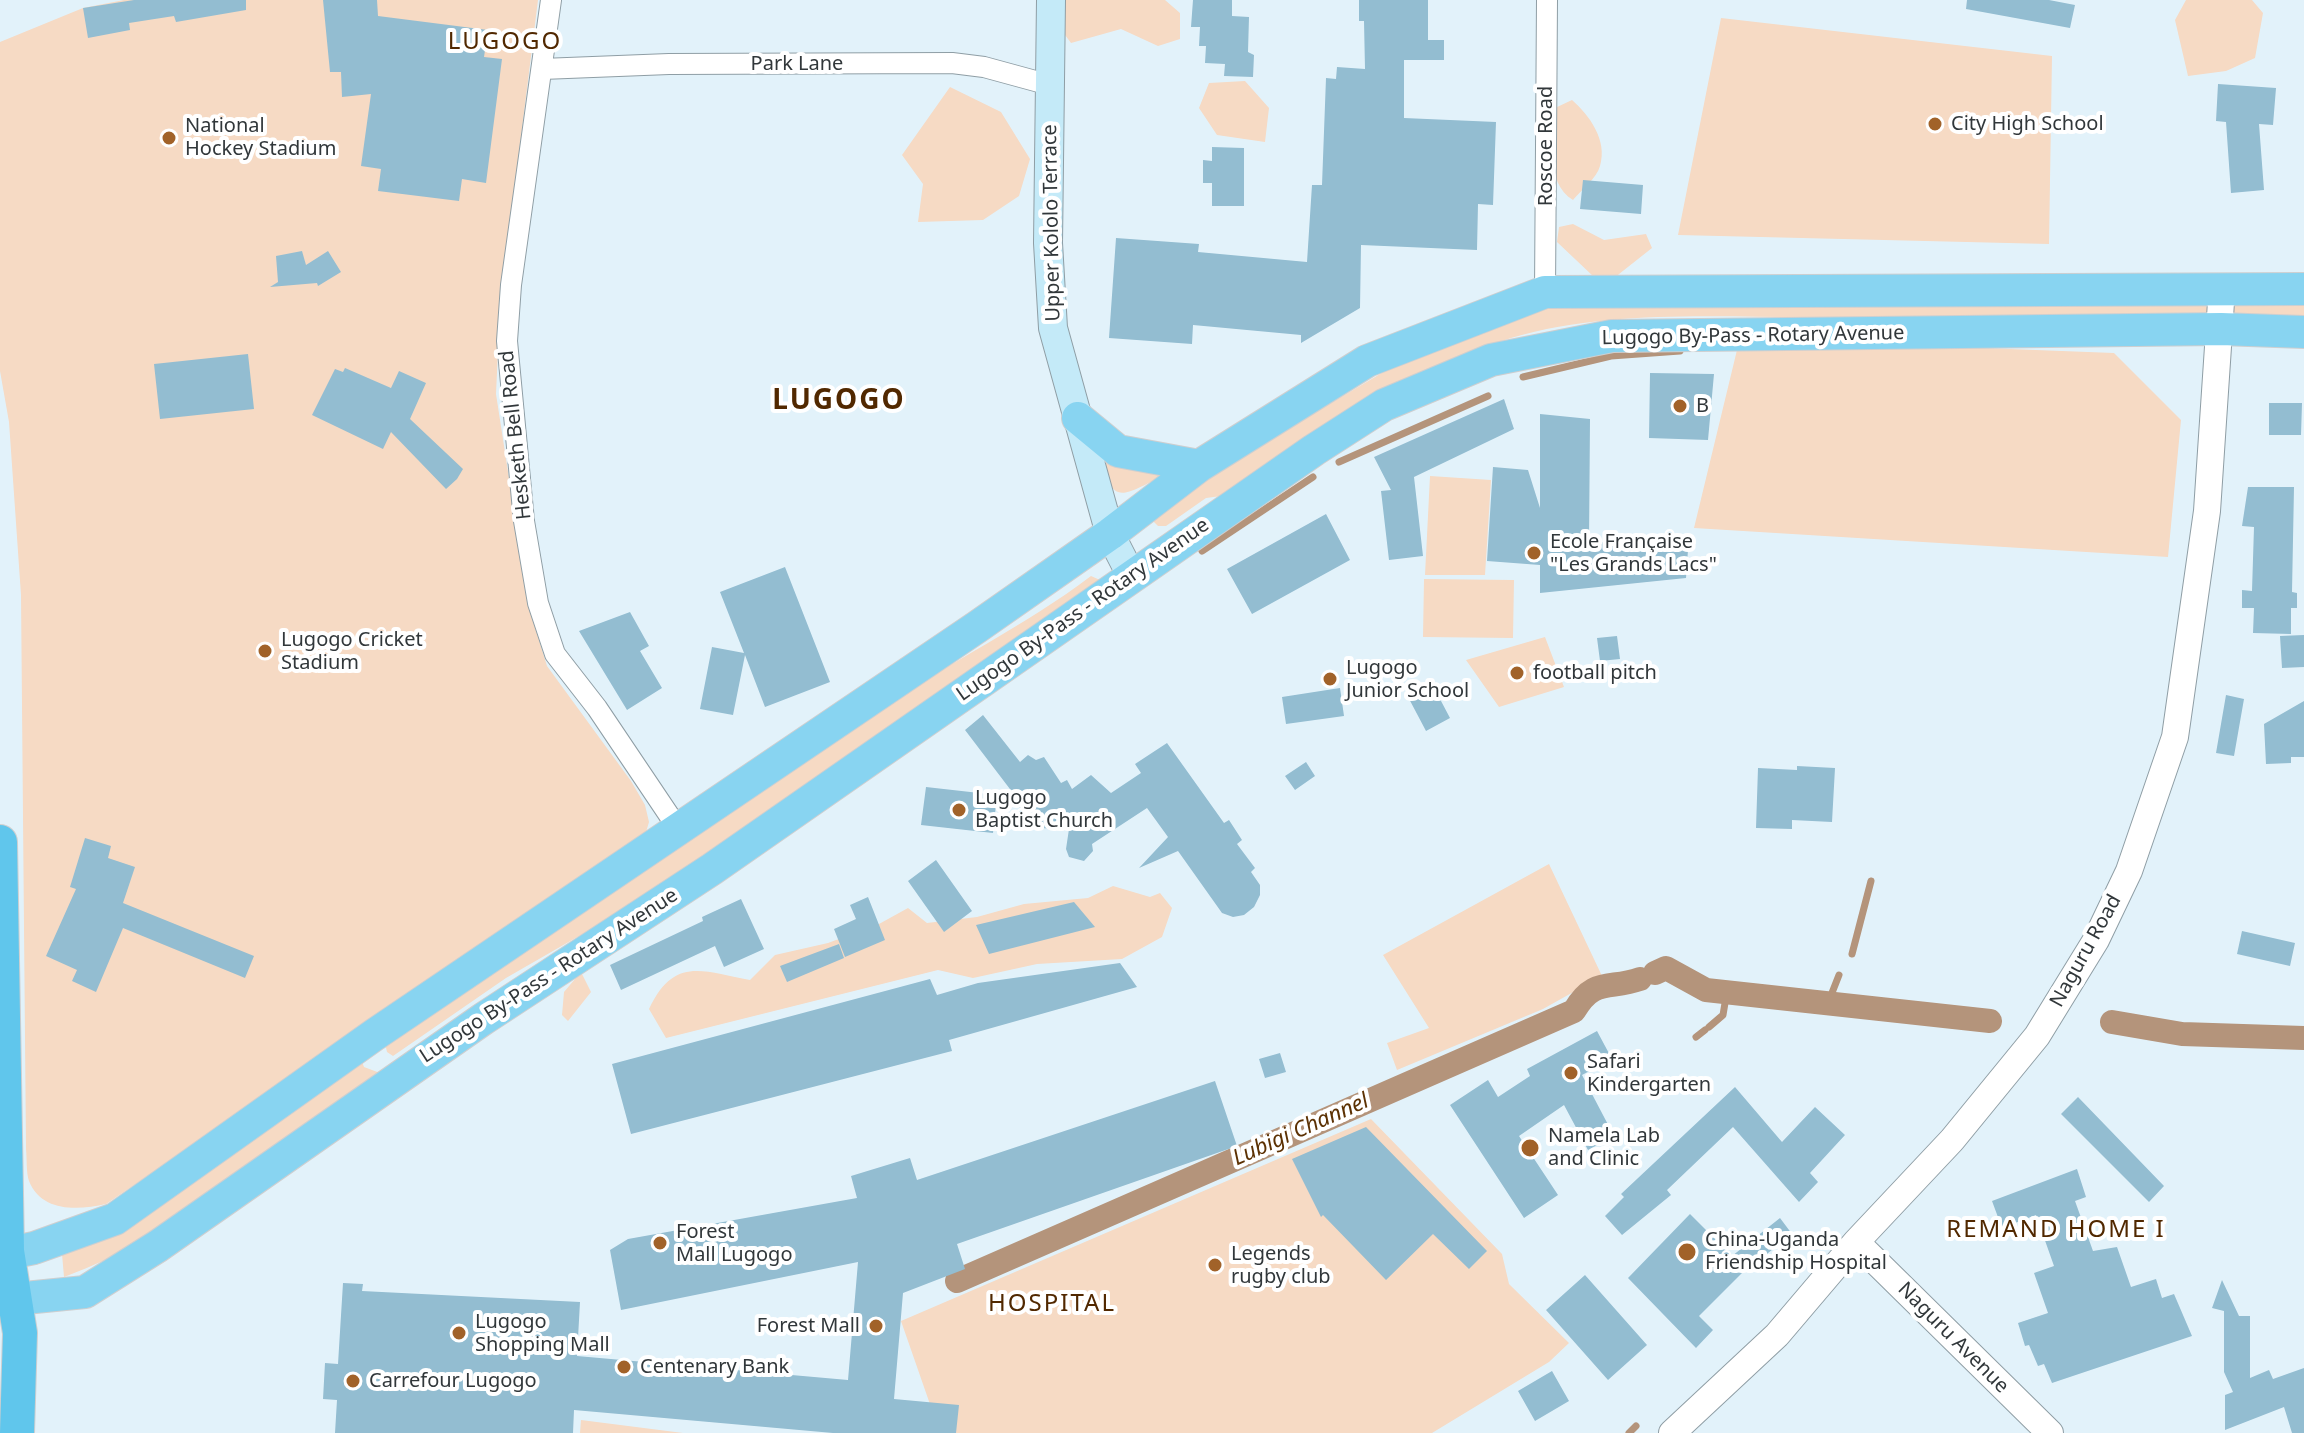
<!DOCTYPE html>
<html>
<head>
<meta charset="utf-8">
<style>
	body { margin:0 }
	canvas { display:block; background:#e2f2fa }
</style>
</head>
<body>
<canvas width="2304" height="1433"></canvas>
<script>
const g = document.querySelector('canvas').getContext('2d');
g.lineJoin = 'round';
function paint(path, color) {
  g.fillStyle = color;
  g.fill(path, 'evenodd');
}
function strokePath(path, color, width, dash) {
  g.strokeStyle = color;
  g.lineWidth = width;
  g.lineCap = dash ? 'butt' : 'round';
  g.setLineDash(dash || []);
  g.stroke(path);
}
function write(font, color, halo, rows, align = 'center') {
  g.font = font + ' "Noto Sans",sans-serif';
  g.lineWidth = 8;
  g.setLineDash([]);
  g.textBaseline = 'middle';
  g.strokeStyle = halo;
  g.fillStyle = color;
  for (const [text, x, y, turn = 0] of rows) {
    g.save();
    g.translate(x, y);
    g.rotate((+turn || 0) * Math.PI / 180);
    g.textAlign = isNaN(turn) ? turn : align;
    if (halo) g.strokeText(text, 0, 0);
    g.fillText(text, 0, 0);
    g.restore();
  }
}
paint(new Path2D(`
	M124,0H538L500,306L496,394L529,608L547,666L631,781L645,805L649,822L644,839L106,1204C79,1210 42,1213 29,1181C26,1172 27,1158 26,1149L21,595L9,422L0,371V42L83,8Z
	M1039,0H1165L1180,13V39L1158,46L1121,29L1071,43Z
	M2186,0H2252L2263,13L2255,58L2226,71L2188,76L2175,20Z
	M1721,18L2052,56L2049,244L1678,235Z
	M1245,81L1269,108L1265,142L1217,135L1199,108L1209,83Z
	M950,87L1001,112L1030,159L1019,196L983,220L918,222L923,184L902,155Z
	M1572,100C1589,115 1608,140 1600,166C1597,178 1581,190 1573,200C1544,183 1554,136 1555,108Z
	M1573,224L1604,240L1646,234L1652,248L1614,278L1594,277L1557,242L1559,227Z
	M2304,302V325L2238,323L2231,304Z
	M1580,303L2206,305L2209,313L2205,319C2072,318 1939,318 1806,317C1710,317 1605,310 1511,338C1406,369 1314,439 1221,496L1206,498L1166,526H1158L1154,522L1155,514L1267,441L1397,364L1519,313Z
	M1879,344L2114,353L2181,420L2168,557L1694,528L1737,350Z
	M1095,445L1119,466L1166,474C1111,503 1115,502 1095,445Z
	M1430,476L1491,480L1485,575H1425Z
	M1091,576L1100,580L652,894L506,978L393,1056L387,1052L385,1043C550,932 714,817 881,708C950,662 1025,626 1091,576Z
	M1424,579L1514,580L1513,638L1423,637Z
	M1545,637L1564,687L1499,707L1466,660Z
	M1549,864L1602,976L1543,1009L1397,1070L1387,1043L1429,1028L1383,955Z
	M1113,886L1150,897L1160,893L1172,908L1162,937L1122,959L1037,964L973,978L938,970L666,1038L649,1009C674,956 702,971 750,980L775,955L828,943L879,924L908,908L927,923L977,917L1024,904L1088,898Z
	M581,972L591,992L568,1021L562,1015L564,992Z
	M361,1059L364,1067L380,1073C281,1145 180,1235 64,1277L62,1254Z
	M1371,1119L1502,1254L1509,1284L1569,1343L1549,1362L1432,1433H940L901,1321Z
	M581,1420L683,1433H580Z`), '#f6dac4');
strokePath(new Path2D(`
	M1523,377L1611,356L1680,351
	M1339,462L1488,396
	M1202,551L1313,477
	M1852,954L1871,881
	M1828,1003L1839,975
	M1709,1027L1723,1015L1727,991
	M1696,1037L1705,1030
	M1629,1433L1636,1426`), '#b4947b', 7);
strokePath(new Path2D(`
	M1655,973L1666,968L1706,990L1990,1021
	M2112,1022L2182,1034L2304,1038
	M957,1281L1574,1011C1594,977 1609,990 1640,979`), '#b4947b', 24);
paint(new Path2D(`
	M134,0H246V10L176,22L174,16L129,23L130,30L88,38L83,8Z
	M323,0H377L378,16L488,30L484,57L502,59L486,183L462,179L459,201L378,191L381,169L361,166L371,94L342,97L341,72H330Z
	M1193,0H1232V16L1249,17L1248,52L1254,55L1253,77L1224,76L1225,64L1205,63L1206,46H1199L1200,27H1191Z
	M1359,0H1428V40H1444V60H1404V118L1496,122L1493,205L1478,204L1477,250L1361,245L1360,308L1301,343V335L1193,325L1192,344L1109,338L1116,238L1199,244L1198,252L1307,262L1312,185H1322L1326,78L1336,79L1337,67L1365,69L1364,21H1359Z
	M1967,0H2049L2075,5L2070,28L1966,9Z
	M2218,84L2276,88L2273,125L2259,124L2264,190L2231,193L2226,122L2216,121Z
	M1212,147L1244,148V206H1212V183H1203V160L1212,161Z
	M1583,180L1643,185L1641,214L1580,209Z
	M302,251L306,265L328,251L341,272L318,286L317,283L270,287L278,282L276,256Z
	M248,354L254,409L160,419L154,364Z
	M345,368L391,388L399,371L426,383L410,419L463,469L457,479L446,489L391,432L383,449L312,415L335,369L343,372Z
	M1650,373L1714,374L1708,440L1649,438Z
	M1504,399L1514,429L1414,477L1423,556L1389,560L1381,491L1391,490L1374,457Z
	M2269,403H2302L2301,435H2269Z
	M1540,414L1590,419L1589,543L1689,536L1686,578L1540,593V565L1487,561L1493,467L1528,470L1540,508Z
	M2248,487H2294L2292,592L2297,593V608H2291V634L2253,633L2254,608H2242V590L2252,591L2254,527L2242,526Z
	M1326,514L1350,560L1252,614L1227,569Z
	M785,567L830,682L765,707L745,655L733,715L700,709L712,647L744,653L720,592Z
	M630,612L649,646L640,651L662,688L627,710L579,631Z
	M2304,635V667L2282,668L2280,636Z
	M1617,636L1620,659L1600,661L1597,638Z
	M1431,682L1450,718L1426,731L1407,695Z
	M1340,688L1344,716L1286,724L1282,697Z
	M2226,695L2244,699L2234,756L2216,753Z
	M2304,701V757H2291V763L2266,764L2264,724Z
	M983,715L1020,762L1028,755L1036,760L1044,757L1061,783L1067,780L1072,789L1091,775L1111,793L1141,773L1135,764L1167,743L1224,823L1229,820L1242,840L1237,844L1255,868L1251,872L1260,885V895L1254,907L1244,915L1233,917L1222,913L1178,851L1139,868L1168,837L1147,808L1092,844L1093,851L1084,861L1069,857L1066,849L1069,829L1037,828L1010,796L1016,797L965,730Z
	M1306,762L1315,776L1295,790L1285,776Z
	M1797,766L1835,768L1832,822L1792,820V829L1756,828L1758,768L1797,770Z
	M926,787L997,795L993,833L921,825Z
	M85,838L111,846L108,858L135,867L123,903L254,956L245,978L123,928L96,992L72,981L77,970L46,956L76,889L70,887Z
	M936,860L972,911L944,932L908,881Z
	M868,897L885,940L845,957L834,929L856,919L850,905Z
	M741,899L764,949L724,967L715,946L621,990L610,965L703,921L702,917Z
	M1074,902L1095,927L989,954L976,925Z
	M2242,931L2295,943L2290,966L2237,954Z
	M839,944L844,958L787,982L780,966Z
	M1120,963L1137,987L949,1040L952,1051L631,1134L612,1064L930,979L937,995L978,983Z
	M1597,1031L1612,1059L1582,1075L1614,1136L1588,1150L1564,1105L1519,1136L1558,1195L1524,1218L1450,1105L1488,1080L1498,1097L1530,1076L1527,1069Z
	M1280,1053L1286,1072L1265,1078L1259,1059Z
	M1215,1081L1237,1146L957,1244L965,1269L903,1293L894,1399L959,1405L956,1433H833L574,1410L573,1433H335L337,1400L323,1399L325,1363L338,1364L343,1283L363,1284L362,1291L580,1302L577,1356L848,1380L858,1262L621,1310L610,1250L628,1239L857,1198L851,1176L910,1158L917,1180Z
	M1735,1087L1782,1142L1815,1107L1845,1135L1810,1173L1818,1182L1799,1202L1733,1127L1667,1190L1671,1195L1622,1235L1605,1216L1624,1197L1621,1194Z
	M2078,1097L2164,1186L2149,1202L2061,1114Z
	M1366,1127L1487,1251L1469,1269L1433,1234L1386,1280L1323,1215L1321,1217L1292,1159Z
	M2077,1169L2086,1197L2075,1201L2093,1251L2117,1247L2131,1287L2156,1279L2162,1298L2174,1294L2192,1336L2052,1383L2044,1364L2038,1366L2029,1345L2025,1346L2018,1323L2048,1313L2034,1273L2054,1266L2036,1215L2002,1228L1992,1201Z
	M1690,1214L1732,1256L1780,1218L1792,1234L1763,1257L1761,1254L1699,1316L1713,1330L1696,1348L1628,1278Z
	M1585,1275L1647,1345L1608,1380L1546,1310Z
	M2222,1280L2239,1316H2250V1378L2269,1370L2273,1379L2304,1368V1433H2292L2284,1407L2225,1430V1395L2233,1392L2224,1372V1311L2212,1308Z
	M1552,1371L1569,1401L1535,1421L1518,1391Z`), '#93bdd1');
const minor = new Path2D(`
	M551,0L511,285L507,341L524,521L538,603L555,654L597,708L679,830
	M542,69L669,64L952,63L984,67L1050,85
	M1545,292L1547,0`);
const tertiary = new Path2D(`
	M1856,1242L2050,1433
	M1672,1433L1777,1335L1856,1242L1952,1140L2037,1036L2096,940L2129,871L2175,737L2207,511L2222,287`);
const secondary = new Path2D(`
	M1051,0L1048,243L1053,328L1110,534L1132,577`);
const primary = new Path2D(`
	M1078,418L1118,451L1199,466
	M0,1255L34,1248L115,1219L374,1035L977,627L1110,534L1199,466L1367,361L1545,292L2304,289
	M0,1294L15,1299L85,1292L158,1246L483,1019L712,869L1314,450L1384,405L1491,360L1612,336L2221,329L2304,332`);
const trunk = new Path2D(`
	M0,842L7,1251L20,1333L17,1433`);
strokePath(minor, '#8f9ea5', 22);
strokePath(tertiary, '#8f9ea5', 28);
strokePath(secondary, '#8f9ea5', 30);
strokePath(primary, '#cecfd0', 34);
strokePath(trunk, '#cecfd0', 36);
strokePath(minor, '#fff', 20);
strokePath(tertiary, '#fff', 26);
strokePath(secondary, '#c4eaf8', 28);
strokePath(primary, '#88d4f1', 32);
strokePath(trunk, '#60c6ec', 34);
for (const [x, y, r, color] of [
	[1935,124,8,"#a16229"],
	[169,138,8,"#a16229"],
	[1680,406,8,"#a16229"],
	[1534,553,8,"#a16229"],
	[265,651,8,"#a16229"],
	[1517,673,8,"#a16229"],
	[1330,679,8,"#a16229"],
	[959,810,8,"#a16229"],
	[1571,1073,8,"#a16229"],
	[1530,1148,10,"#a16229"],
	[660,1243,8,"#a16229"],
	[1687,1252,10,"#a16229"],
	[1215,1265,8,"#a16229"],
	[876,1326,8,"#a16229"],
	[459,1333,8,"#a16229"],
	[624,1367,8,"#a16229"],
	[353,1381,8,"#a16229"]
]) {
  const dot = new Path2D();
  dot.arc(x, y, r, 0, 2 * Math.PI);
  g.fillStyle = color;
  g.fill(dot);
  strokePath(dot, '#fff', 3);
}
write('20px', '#31373a', '#fff', [
	["Park Lane",797,64],
	["Roscoe Road",1546,146,-90],
	["Upper Kololo Terrace",1052,223,-91],
	["Lugogo By-Pass - Rotary Avenue",1753,336,-1],
	["Hesketh Bell Road",516,435,-96],
	["Lugogo By-Pass - Rotary Avenue",1083,610,-35],
	["Naguru Road",2086,951,-61],
	["Lugogo By-Pass - Rotary Avenue",549,976,-33],
	["Naguru Avenue",1953,1338,45]
]);
write('20px', '#31373a', '#fff', [
	["City High School",1951,124],
	["National",185,126],
	["Hockey Stadium",185,149],
	["B",1696,406],
	["Ecole Française",1550,542],
	["\"Les Grands Lacs\"",1550,565],
	["Lugogo Cricket",281,640],
	["Stadium",281,663],
	["Lugogo",1346,668],
	["Junior School",1346,691],
	["football pitch",1533,673],
	["Lugogo",975,798],
	["Baptist Church",975,821],
	["Safari",1587,1062],
	["Kindergarten",1587,1085],
	["Namela Lab",1548,1136],
	["and Clinic",1548,1159],
	["Forest",676,1232],
	["Mall Lugogo",676,1255],
	["China-Uganda",1705,1240],
	["Friendship Hospital",1705,1263],
	["Legends",1231,1254],
	["rugby club",1231,1277],
	["Lugogo",475,1322],
	["Shopping Mall",475,1345],
	["Forest Mall",860,1326,"right"],
	["Centenary Bank",640,1367],
	["Carrefour Lugogo",369,1381]
], 'left');
write('italic 22px', '#5c3103', '#fff', [
	["Lubigi Channel",1301,1130,-24]
]);
g.letterSpacing = '2px';
write('24px', '#512800', '#fff', [
	["LUGOGO",505,42],
	["REMAND HOME I",2056,1230],
	["HOSPITAL",1052,1304]
]);
g.letterSpacing = '0px';
g.letterSpacing = '2px';
write('bold 28px', '#512800', '#fff', [
	["LUGOGO",839,401]
]);
g.letterSpacing = '0px';
</script>
</body>
</html>
